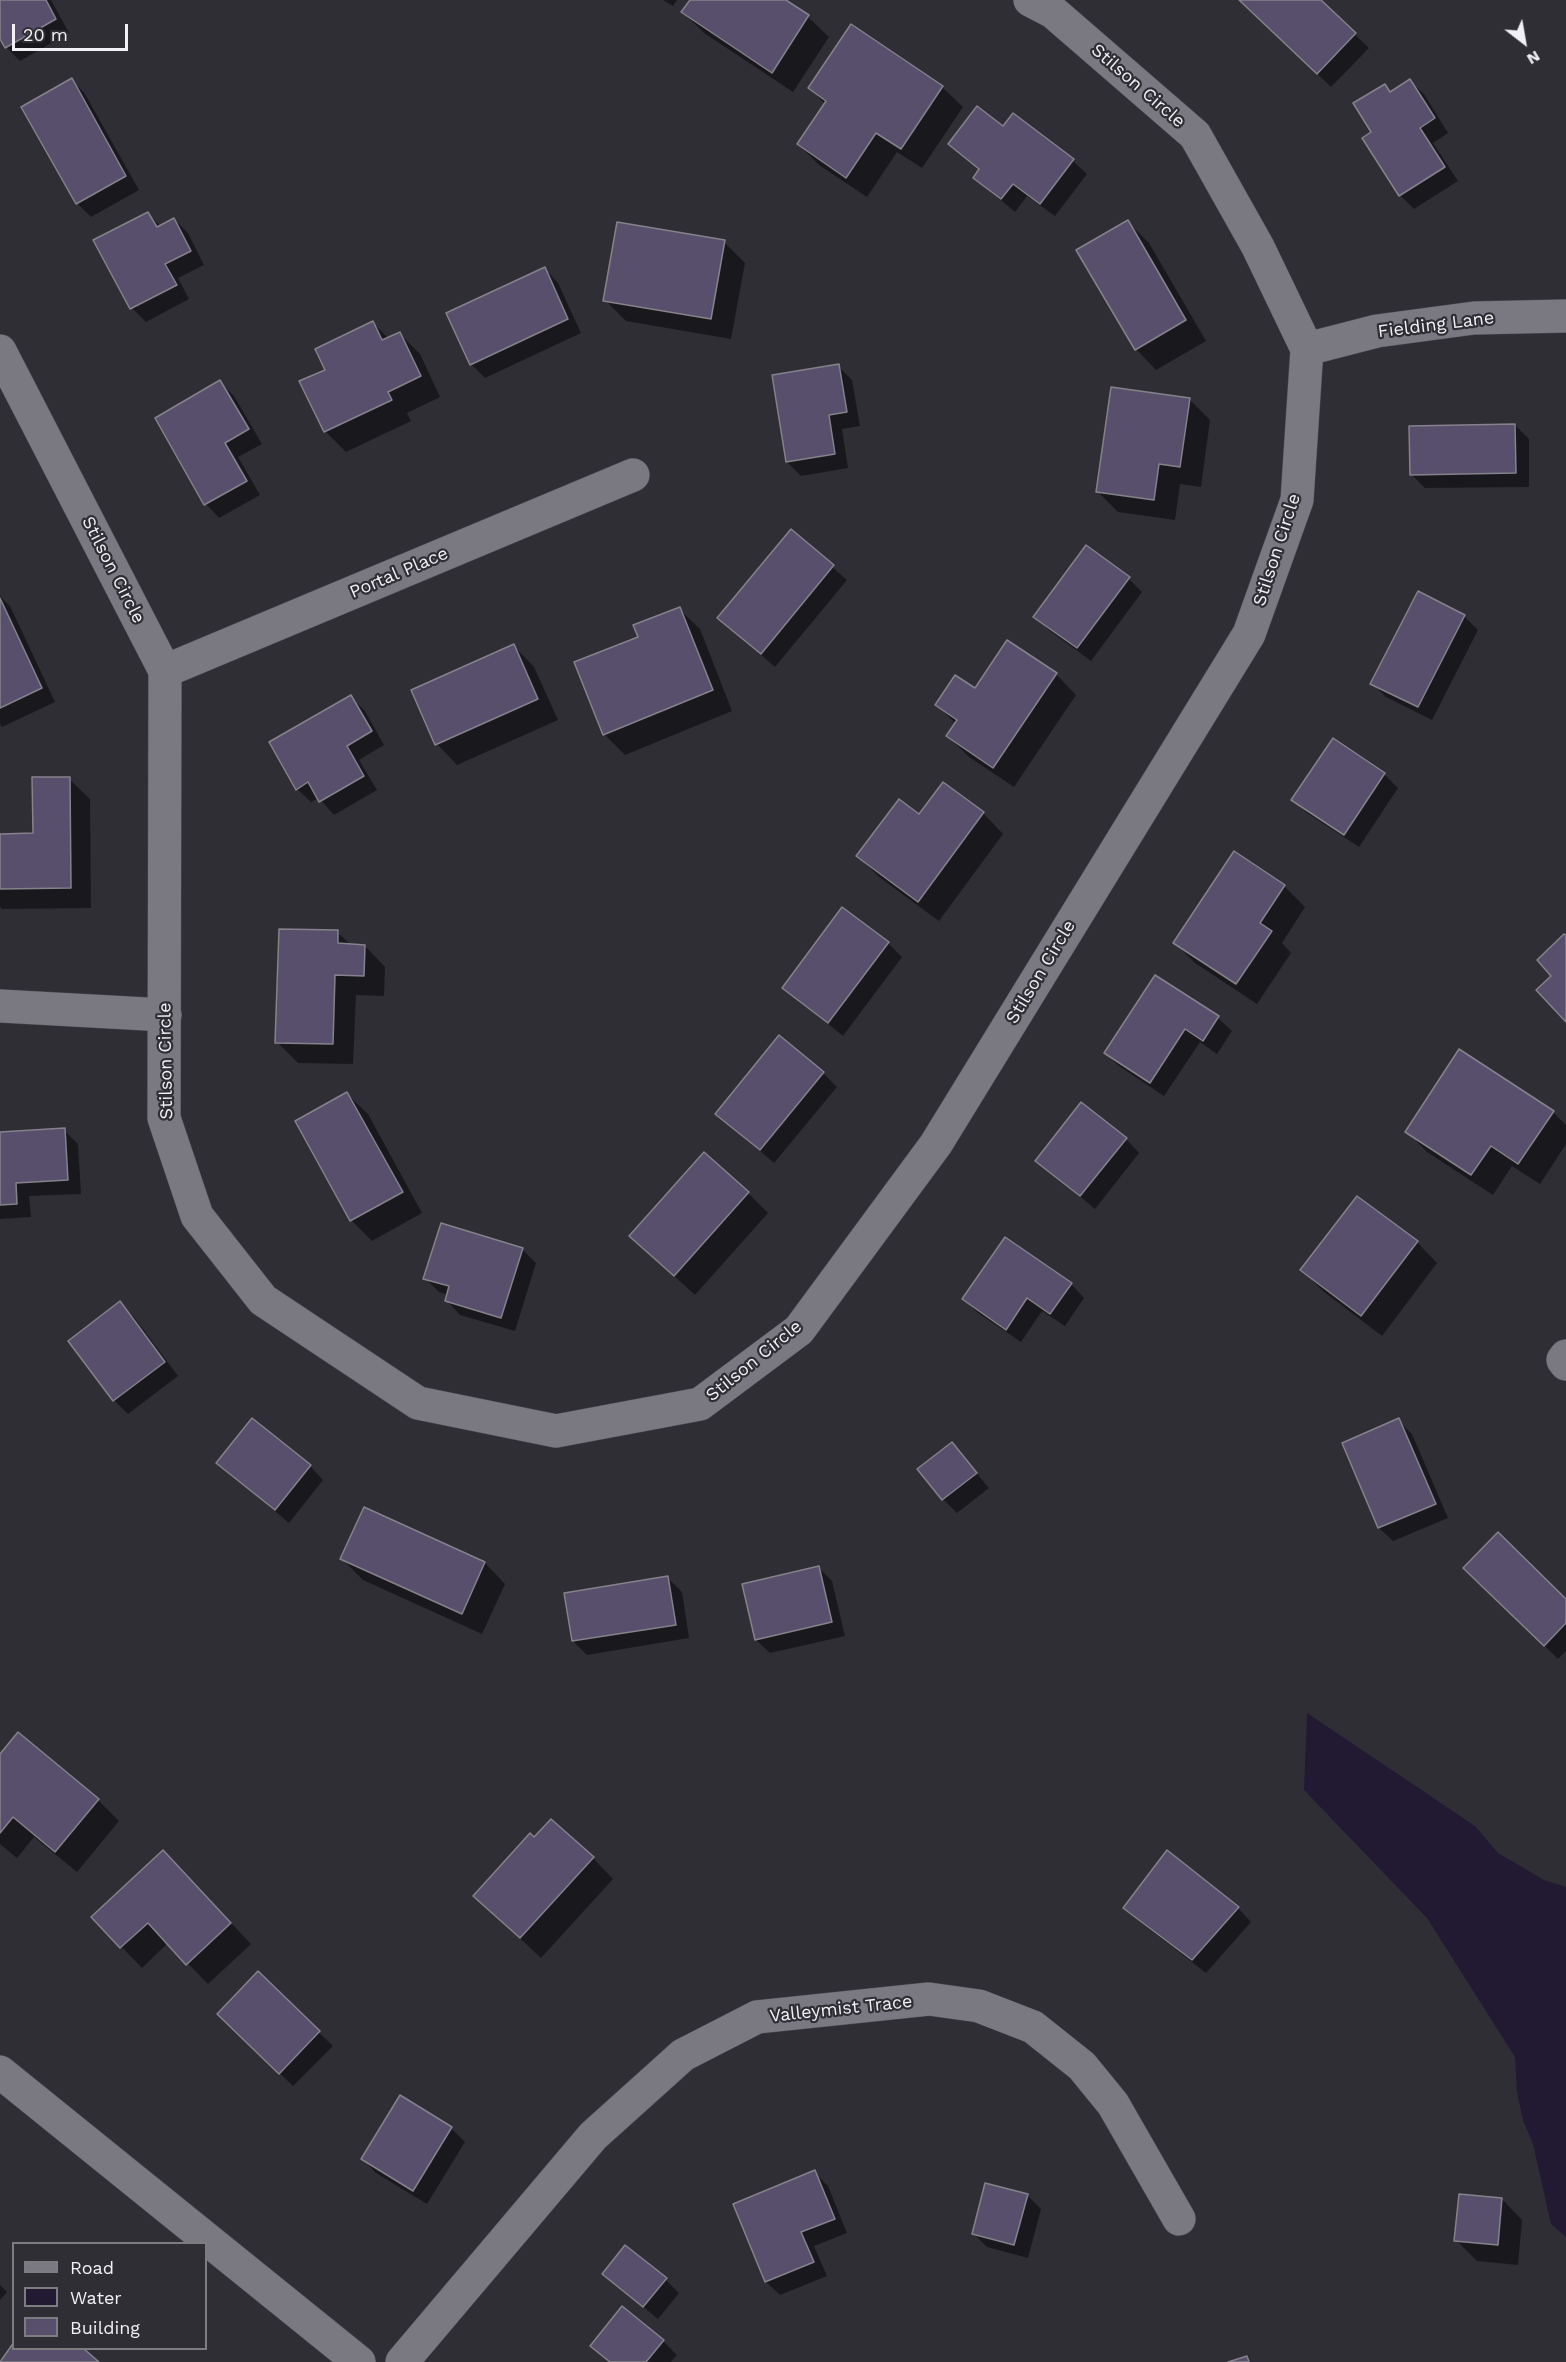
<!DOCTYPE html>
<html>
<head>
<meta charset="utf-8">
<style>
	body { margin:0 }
	#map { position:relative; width:1566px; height:2362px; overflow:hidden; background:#302e35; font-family:"Work Sans",sans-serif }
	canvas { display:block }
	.legend { position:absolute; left:12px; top:2242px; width:195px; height:108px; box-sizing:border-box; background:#302e35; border:2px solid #7d7c81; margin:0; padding:8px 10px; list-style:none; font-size:18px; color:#f1f0f4 }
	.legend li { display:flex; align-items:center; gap:12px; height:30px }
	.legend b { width:30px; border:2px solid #7d7c81 }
	.north { position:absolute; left:1494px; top:12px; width:60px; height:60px; -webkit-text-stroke:4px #302e35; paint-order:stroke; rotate:149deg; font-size:16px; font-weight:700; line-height:24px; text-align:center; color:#f1f0f4 }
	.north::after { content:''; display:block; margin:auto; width:21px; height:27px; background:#f1f0f4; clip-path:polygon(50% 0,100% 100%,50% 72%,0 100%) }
	.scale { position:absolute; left:12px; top:24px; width:116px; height:27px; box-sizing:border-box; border:3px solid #f1f0f4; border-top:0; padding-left:8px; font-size:18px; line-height:21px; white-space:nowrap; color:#f1f0f4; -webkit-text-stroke:4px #302e35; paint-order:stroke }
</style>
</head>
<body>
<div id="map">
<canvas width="1566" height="2362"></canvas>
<ul class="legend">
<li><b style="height:8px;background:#7a7880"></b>Road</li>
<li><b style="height:16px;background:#221932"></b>Water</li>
<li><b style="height:16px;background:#584f6c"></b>Building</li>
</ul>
<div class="north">N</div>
<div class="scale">20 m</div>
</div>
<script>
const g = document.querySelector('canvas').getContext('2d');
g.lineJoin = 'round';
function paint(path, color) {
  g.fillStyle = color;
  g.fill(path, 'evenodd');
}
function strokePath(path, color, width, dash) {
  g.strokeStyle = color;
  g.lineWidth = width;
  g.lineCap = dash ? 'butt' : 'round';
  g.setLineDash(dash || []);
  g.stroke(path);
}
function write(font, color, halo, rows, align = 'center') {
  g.font = font + ' "Work Sans",sans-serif';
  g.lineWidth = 4.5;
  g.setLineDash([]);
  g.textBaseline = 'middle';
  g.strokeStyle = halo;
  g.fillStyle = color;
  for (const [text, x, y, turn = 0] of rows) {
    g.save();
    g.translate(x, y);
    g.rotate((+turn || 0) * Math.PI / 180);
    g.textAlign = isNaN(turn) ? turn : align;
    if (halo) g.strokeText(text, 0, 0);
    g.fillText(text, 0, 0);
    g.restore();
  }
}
paint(new Path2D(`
	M1307,1713L1475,1826L1498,1853L1544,1880L1566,1887V2237L1551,2224L1533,2144L1523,2120L1517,2092L1515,2057L1427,1918L1304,1790Z`), '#221932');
paint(new Path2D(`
	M0,0H51L69,33L20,61L6,47L0,36Z
	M663,0H677L673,6Z
	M691,0H783L808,17L829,37L793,92L704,33L683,12Z
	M1241,0H1319L1369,48L1331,87Z
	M72,80L85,94L139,190L91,217L77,203Z
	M1410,81L1424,94L1448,133L1433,143L1458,181L1414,209L1400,195L1364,138L1374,133L1385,86L1391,93Z
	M942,87L963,107L922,168L897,152L867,197L819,165L798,144L825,104L810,88Z
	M1013,115L1073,161L1087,174L1055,216L1027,196L1015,212L975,178L980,170L950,144L1003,128Z
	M148,213L161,227L174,219L188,233L204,265L178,278L189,299L146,322L132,308Z
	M1128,222L1149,243L1206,341L1156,370L1136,349Z
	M724,242L745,263L731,339L626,321L605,300Z
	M545,269L558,283L581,333L485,378L471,364Z
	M373,323L389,339L400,334L420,354L440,397L407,413L411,421L346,452L325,431L327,370Z
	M838,366L852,380L860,426L842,429L848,468L801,476L787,462Z
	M220,382L234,396L262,444L238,457L260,495L219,518L206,504Z
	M1189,399L1210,420L1201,487L1180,484L1175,520L1118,512L1098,492Z
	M1515,425L1529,439V487L1425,488L1411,474Z
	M791,531L847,580L775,667L719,618Z
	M1129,579L1142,592L1091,661L1049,630L1035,616Z
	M1419,593L1464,616L1478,630L1432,720L1386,697L1372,683Z
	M0,596L10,606L55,702L2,727L0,724Z
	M679,609L700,629L732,711L625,755L604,734L640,638Z
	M514,646L534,667L558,720L457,765L437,744Z
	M1056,674L1076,695L1014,787L969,757L948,736L956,724L937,705L975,690Z
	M351,697L365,711L384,745L359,760L377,790L334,815L319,798L311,802L297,789Z
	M1384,774L1398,788L1359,847L1307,813L1293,800Z
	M69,779L90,799L91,908L2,909L0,907V835H34Z
	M983,813L1003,834L939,921L879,877L858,856L920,816Z
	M1234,853L1284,886L1305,907L1282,943L1291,953L1257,1004L1195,963L1175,943Z
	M337,932L351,945L365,946L385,967L384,996L356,995L353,1064L298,1063L277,1042Z
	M888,943L902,957L843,1036L784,988Z
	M1218,1018L1232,1031L1217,1054L1200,1042L1164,1096L1119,1066L1105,1053Z
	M823,1073L837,1087L774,1163L717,1114Z
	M347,1094L368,1114L422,1213L372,1241L351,1220Z
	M1553,1112L1566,1125V1144L1540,1184L1512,1166L1493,1195L1427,1152L1407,1131Z
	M64,1130L78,1144L81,1194L29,1196L31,1217L0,1219V1134Z
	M1126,1139L1139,1153L1095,1209L1037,1160Z
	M748,1193L768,1213L695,1295L652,1256Z
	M1417,1242L1437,1263L1382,1336L1323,1291L1302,1270Z
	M522,1249L536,1263L515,1331L460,1315L447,1301L448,1295L439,1292L425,1278Z
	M1071,1284L1084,1298L1065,1326L1042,1311L1021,1342L978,1313L964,1299Z
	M120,1303L134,1317L178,1376L128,1414L114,1400Z
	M1398,1420L1412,1434L1448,1518L1393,1541L1379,1528L1343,1443Z
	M952,1444L989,1488L957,1513L943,1499Z
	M218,1463L310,1466L323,1480L289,1523Z
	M365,1509L485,1563L505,1584L482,1634L363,1580L342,1559Z
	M818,1567L832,1581L845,1636L770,1653L756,1640Z
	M1466,1568L1566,1601V1651L1558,1659Z
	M668,1578L682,1592L689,1638L587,1655L573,1641Z
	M18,1735L98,1800L119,1821L77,1872L34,1837L17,1858L0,1844V1757Z
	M534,1839L593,1858L613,1879L541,1958L475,1896Z
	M184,1873L251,1944L208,1984L168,1943L142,1968L93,1917Z
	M1125,1908H1238L1251,1922L1206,1973L1139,1921Z
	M258,1974L333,2046L293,2086L219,2014Z
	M451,2128L465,2142L427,2204L376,2173L363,2159Z
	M814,2172L828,2186L847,2233L814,2246L827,2276L780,2295L766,2282Z
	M1027,2195L1041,2209L1028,2258L987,2247L973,2233Z
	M1502,2199L1522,2220L1518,2265L1477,2261L1456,2240Z
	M604,2274L666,2280L679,2293L658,2319Z
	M0,2285L7,2292L0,2300Z
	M663,2341L677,2355L671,2362H609L592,2345Z`), '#0007');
const building = new Path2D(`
	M0,0H46L56,19L5,48L0,39Z
	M690,0H786L809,15L772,73L681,12Z
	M1239,0H1321L1356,33L1317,74Z
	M851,24L943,86L901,149L876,133L846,178L797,144L826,101L808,88Z
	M72,78L126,176L76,204L21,107Z
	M1410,79L1435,118L1420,128L1445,167L1399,196L1362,138L1371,132L1353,103L1385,84L1390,92Z
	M977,106L1003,126L1013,113L1074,159L1040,204L1013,184L1001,199L973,178L979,169L948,144Z
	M148,212L157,227L174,218L191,251L165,264L177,285L130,309L93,240Z
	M1128,220L1186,320L1135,350L1076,250Z
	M617,222L725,240L711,319L603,301Z
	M545,267L568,319L470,365L446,313Z
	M373,321L382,340L400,332L421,376L388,392L392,400L324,432L299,381L325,370L315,349Z
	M839,364L847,412L829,415L835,454L786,462L772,375Z
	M220,380L249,429L225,443L247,481L204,505L155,418Z
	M1111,387L1190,398L1180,467L1159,464L1154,500L1096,492Z
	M1515,424L1516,473L1410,475L1409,426Z
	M791,529L834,565L761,654L717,618Z
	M1086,545L1130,577L1077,648L1033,617Z
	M1418,591L1465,615L1418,707L1370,684Z
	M0,598L42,688L0,708Z
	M680,607L713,690L603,735L574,662L638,637L633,625Z
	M1007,640L1057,673L993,768L946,736L957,720L935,705L955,675L975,688Z
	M514,644L538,699L435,745L411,690Z
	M351,695L372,731L347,746L364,776L319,802L308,782L296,790L269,742Z
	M1333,738L1385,773L1344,835L1291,800Z
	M32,777H70L71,888L0,889V834L33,833Z
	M943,782L984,812L918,902L856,856L899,799L919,814Z
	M1234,851L1285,885L1260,923L1272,931L1236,984L1173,943Z
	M842,907L889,942L828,1023L782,988Z
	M279,929L338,930V943L365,945L364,976L335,975L333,1044L275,1043Z
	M1564,934L1566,935V1022L1536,990L1551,976L1537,960Z
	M1155,975L1219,1016L1203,1041L1185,1029L1150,1083L1104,1053Z
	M779,1035L824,1072L760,1150L715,1114Z
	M1459,1049L1554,1111L1518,1164L1491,1146L1471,1175L1405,1132Z
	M347,1092L403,1192L350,1221L295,1121Z
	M1081,1102L1127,1138L1080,1196L1035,1161Z
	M65,1128L68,1180L16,1183L17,1204L0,1205V1132Z
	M704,1152L749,1192L674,1276L629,1236Z
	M1357,1196L1418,1241L1361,1316L1300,1270Z
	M441,1223L523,1248L501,1318L445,1301L449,1286L423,1279Z
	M1005,1237L1072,1283L1050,1314L1027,1298L1006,1330L962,1299Z
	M120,1301L165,1362L113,1401L68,1341Z
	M252,1418L311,1465L275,1510L216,1463Z
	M1399,1418L1436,1504L1378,1528L1342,1443Z
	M952,1442L977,1473L942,1500L917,1469Z
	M364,1507L485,1562L462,1614L340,1559Z
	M1498,1532L1566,1599V1623L1544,1646L1463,1568Z
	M819,1566L832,1622L755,1640L742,1584Z
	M668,1576L676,1625L572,1641L564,1593Z
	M18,1732L99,1799L55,1852L13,1817L0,1833V1754Z
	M551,1819L594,1857L520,1938L473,1896L530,1833L534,1837Z
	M163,1850L231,1923L186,1965L148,1923L120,1948L91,1917Z
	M1167,1850L1239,1907L1192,1960L1123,1908Z
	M258,1971L320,2031L279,2074L217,2014Z
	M400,2095L452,2127L413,2191L361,2159Z
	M815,2170L835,2219L801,2232L814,2262L765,2282L733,2204Z
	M985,2183L1028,2194L1014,2245L972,2234Z
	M1459,2194L1502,2198L1498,2245L1454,2241Z
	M625,2245L667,2278L643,2307L602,2274Z
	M622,2306L664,2340L646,2362H610L590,2346Z
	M14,2342V2348H83L99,2362H0Z
	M1247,2356L1249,2362H1228Z`);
paint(building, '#584f6c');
strokePath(building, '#85828b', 1.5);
const minor = new Path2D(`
	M1307,349L1377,331L1474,318L1566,316
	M0,351L165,671L164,1118L197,1216L263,1300L418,1403L556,1431L700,1404L799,1330L936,1144L1249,634L1297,500L1307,349L1258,247L1195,135L1053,12L1030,0
	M165,671L633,475
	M0,1006L165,1015
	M1566,1356L1563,1360L1566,1364
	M0,2072L359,2362
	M402,2362L593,2136L683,2055L757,2017L929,1999L979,2006L1033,2027L1082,2066L1113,2104L1179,2219`);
strokePath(minor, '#4c4a50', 34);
strokePath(minor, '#7a7880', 33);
write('18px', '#f1f0f4', '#302e35', [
	["Stilson Circle",1138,86,41],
	["Fielding Lane",1436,325,-7],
	["Stilson Circle",1277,550,-72],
	["Stilson Circle",113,570,63],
	["Portal Place",399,573,-23],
	["Stilson Circle",1041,972,-59],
	["Stilson Circle",166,1061,-91],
	["Stilson Circle",754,1361,-39],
	["Valleymist Trace",841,2009,-6]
]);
</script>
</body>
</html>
